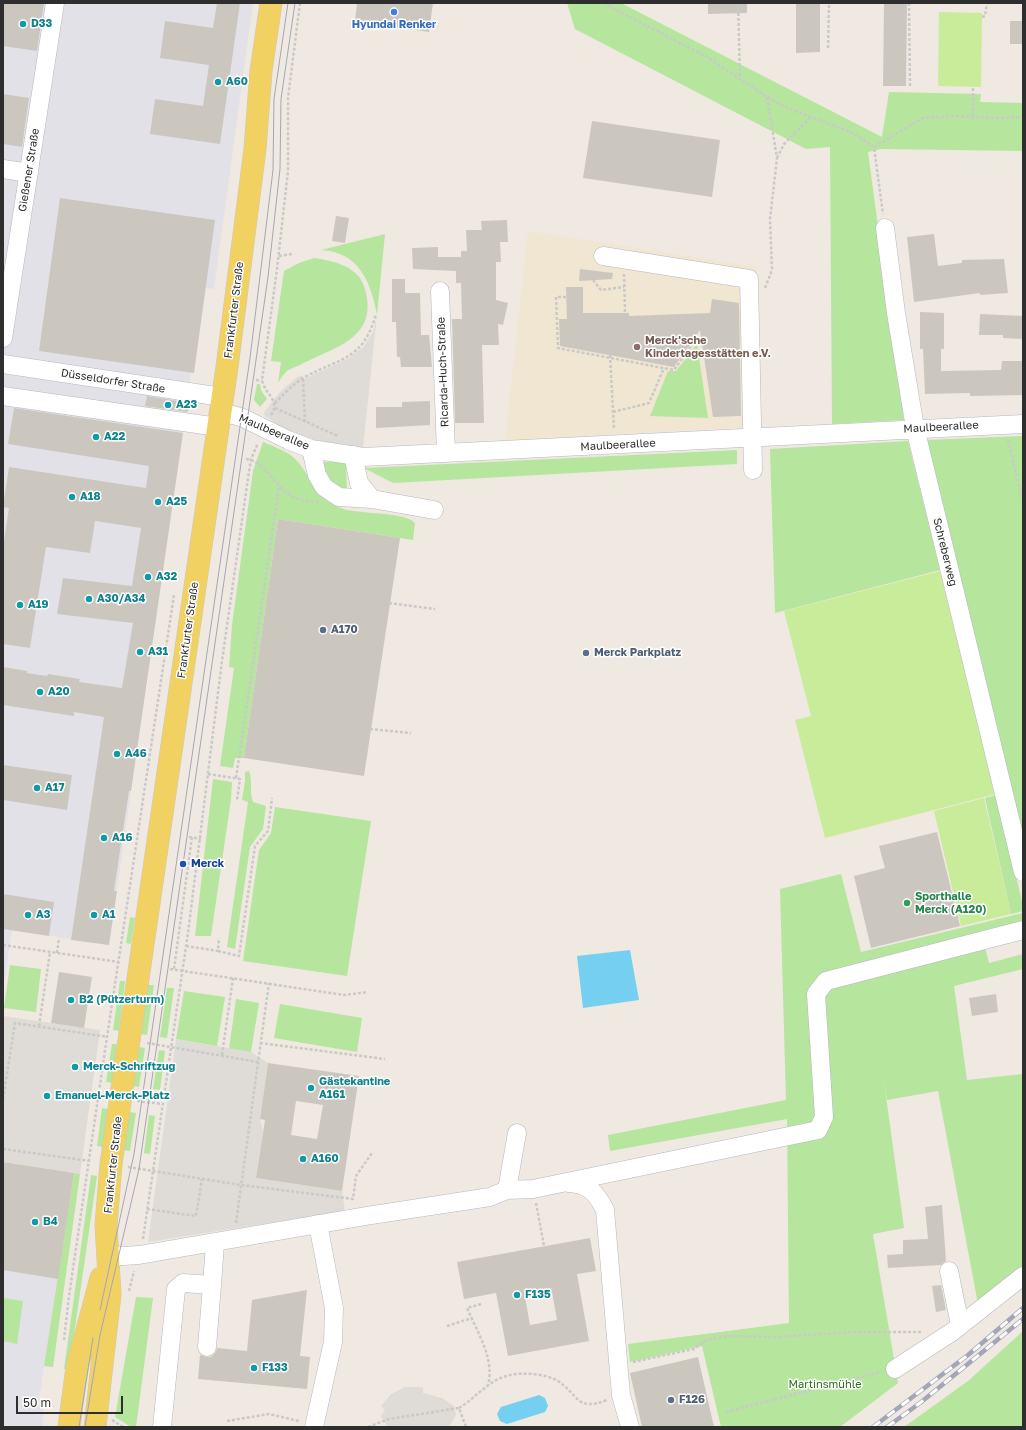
<!DOCTYPE html>
<html>
<head>
<meta charset="utf-8">
<style>
	body { margin:0 }
	#map { position:relative; width:1026px; height:1430px; overflow:hidden; background:#efe9e1; font-family:"Golos Text",sans-serif }
	canvas { display:block }
	.frame { position:absolute; inset:0; border:4px solid #2e2e2e; pointer-events:none }
	.scale { position:absolute; left:16px; top:1396px; width:107px; height:18px; box-sizing:border-box; border:2px solid #2e2e2e; border-top:0; padding-left:5px; font-size:12px; line-height:14px; white-space:nowrap; color:#2e2e2e; -webkit-text-stroke:3px #fff; paint-order:stroke }
</style>
</head>
<body>
<div id="map">
<canvas width="1026" height="1430"></canvas>
<div class="frame"></div>
<div class="scale">50 m</div>
</div>
<script>
const g = document.querySelector('canvas').getContext('2d');
g.lineJoin = 'round';
function paint(path, color) {
  g.fillStyle = color;
  g.fill(path, 'evenodd');
}
function strokePath(path, color, width, dash) {
  g.strokeStyle = color;
  g.lineWidth = width;
  g.lineCap = dash ? 'butt' : 'round';
  g.setLineDash(dash || []);
  g.stroke(path);
}
function write(font, color, halo, rows, align = 'center') {
  g.font = font + ' "Golos Text",sans-serif';
  g.lineWidth = 3;
  g.setLineDash([]);
  g.textBaseline = 'middle';
  g.strokeStyle = halo;
  g.fillStyle = color;
  for (const [text, x, y, turn = 0] of rows) {
    g.save();
    g.translate(x, y);
    g.rotate((+turn || 0) * Math.PI / 180);
    g.textAlign = isNaN(turn) ? turn : align;
    if (halo) g.strokeText(text, 0, 0);
    g.fillText(text, 0, 0);
    g.restore();
  }
}
paint(new Path2D(`
	M3,3H253L214,289L203,288L109,945L12,930L3,989Z
	M3,1162L74,1173L38,1406L44,1407L42,1427H3Z`), '#e3e1e8');
paint(new Path2D(`
	M528,231L757,267L761,426L505,441Z`), '#f0e6d1');
paint(new Path2D(`
	M567,3H621L882,137L889,92L981,94L980,102L1023,103V151L881,149L868,152L904,420L832,424L830,147L806,149L575,29Z
	M385,234L377,315C371,282 359,252 321,250Z
	M314,258C334,261 359,266 365,289C379,339 334,347 300,365C296,367 288,369 285,373C282,376 280,380 278,383L281,362L271,361L284,271L299,263Z
	M697,344L708,418L650,416L668,371H676Z
	M257,384H260L261,390L267,399L260,407L254,400Z
	M1023,436V843L925,440Z
	M908,441L940,570L775,613L770,449Z
	M263,442C275,447 290,452 298,462C313,480 313,496 338,507C354,515 405,511 415,523L413,540L278,519L244,758H235L233,768L220,766L234,668L229,667L232,625L253,471Z
	M737,450V464L393,483L364,468Z
	M321,462H346L347,493L337,491L320,464Z
	M249,771C253,781 249,791 253,802L266,806L263,829L250,847L235,949L227,947L248,802L242,800L245,781V772Z
	M213,779L232,782L231,799L211,936H195Z
	M996,795L1023,905V911L1011,914L985,798Z
	M275,807L371,821L347,976L243,961L259,850L271,833Z
	M841,874L861,952L1023,913V937L985,947L989,963L1023,954V969L954,986L967,1080L1023,1074V1269L978,1304L938,1091L887,1100L883,1074L904,1228L873,1234L898,1383L840,1427H721L702,1346L630,1362L628,1344L789,1323L787,1119L610,1151L608,1135L786,1100L780,889Z
	M130,917L135,918L131,944L126,943Z
	M10,965L41,969L36,1012L4,1008Z
	M120,981H125L119,1031L113,1030Z
	M148,985H154L147,1035L140,1034Z
	M167,988H174L167,1038L160,1037Z
	M184,991L225,997L217,1046L176,1039Z
	M236,999L259,1003L251,1052L229,1049Z
	M280,1004L362,1018L357,1052L274,1038Z
	M112,1044H117L112,1083L106,1082Z
	M139,1047L145,1048L139,1087L133,1086Z
	M159,1050L165,1051L160,1090L153,1089Z
	M102,1108L108,1109L103,1147L97,1146Z
	M129,1112L136,1113L130,1151L123,1150Z
	M149,1115L155,1116L150,1154L144,1153Z
	M74,1173L80,1174L53,1367L44,1366Z
	M91,1175L97,1176L69,1369H64Z
	M136,1297L153,1298L136,1427H131L115,1417Z
	M3,1298L23,1301L17,1344L3,1341Z
	M1023,1331V1427H904L968,1381Z`), '#b6e59e');
paint(new Path2D(`
	M939,12L982,13L981,87L938,86Z
	M940,571L996,794L825,838L795,720L811,716L784,611Z
	M984,798L1011,914L961,926L934,811Z`), '#c9ec9a');
paint(new Path2D(`
	M377,315L363,448L324,443L301,436L282,428L263,414L279,393L296,378L302,375L304,379L349,358L363,347L373,332Z
	M3,1016L100,1030L80,1174L3,1162Z
	M176,1039L251,1052L268,1063L260,1119L263,1131L256,1178L342,1191L345,1211L148,1242Z
	M405,1387H423V1393L442,1398L454,1406L456,1415L449,1427H389L386,1425L381,1416L385,1410L381,1406L391,1394Z`), '#dfdcd8');
paint(new Path2D(`
	M630,950L639,1000L583,1008L577,956Z
	M539,1395L545,1398L548,1406L545,1412L507,1424L500,1421L497,1414L501,1407Z`), '#75cff0');
paint(new Path2D(`
	M3,3H44L37,51L3,46Z
	M217,3H240L220,144L150,134L155,99L203,106L209,65L160,58L165,21L213,28Z
	M357,3H433L429,32L355,21Z
	M708,3H747V13L708,14Z
	M796,3H820V52L796,53Z
	M884,3H907L906,86H883Z
	M1010,21H1023V44H1010Z
	M3,94L29,98L22,147L3,144Z
	M592,121L720,140L712,197L583,178Z
	M60,198L215,220L194,373L39,351Z
	M336,216L349,218L345,243L332,241Z
	M507,220L508,242H500L501,262H496V300L508,303L503,325L498,324L499,345H482L484,423H455L452,319H462L461,283H456V271L413,269L412,248L438,247V257H461V251H467L466,230H482L481,221Z
	M934,234L938,266L962,263V260L1004,259L1008,293L980,295V293L914,302L907,237Z
	M580,269L613,273L612,279L579,281Z
	M392,279H405V293H420L421,335H429L432,367H401L400,357H397L396,322H392Z
	M566,287H583V313H629V316L710,313L712,299L739,303L741,416L713,417L700,330L674,367L560,346L559,319H567Z
	M920,312L944,313V349H941V371L1001,370L1002,361H1023V395L970,396V393L925,394L923,349H920Z
	M980,314L1023,316V339L1003,338V335H979Z
	M147,396L190,403L188,412L145,406Z
	M430,401V425L376,428V407H402V402Z
	M14,408L183,433L131,791H129L114,891H117L109,945L71,940L104,717L74,712V716L3,705V667L27,671V673L47,676L48,674L80,679L79,682L122,688L133,623L57,614L63,578L132,586L141,528L95,521L90,553L46,547L30,648L3,644V548L9,508L3,507L9,467L146,488L149,466L8,444Z
	M278,519L400,538L364,776L244,758Z
	M3,765L72,775L67,810L3,800Z
	M937,832L960,926L871,948L854,876L885,868L879,846Z
	M3,894L54,902L49,936L3,929Z
	M59,972L92,977L84,1028L51,1023Z
	M996,994L998,1012L972,1016L969,998Z
	M268,1063L359,1076L342,1191L256,1178L265,1120L260,1119ZM296,1101L323,1105L317,1139L291,1135Z
	M3,1162L74,1173L58,1279L3,1270Z
	M942,1205L946,1261L941,1265L888,1268L887,1255L903,1254V1240L928,1239L925,1207Z
	M590,1238L596,1271L577,1274L589,1341L508,1356L496,1293L464,1299L457,1262ZM552,1292L557,1320L530,1325L525,1297Z
	M941,1285L946,1310L936,1312L932,1286Z
	M307,1290L300,1356L310,1357L307,1389L198,1379L200,1355L206,1357H211L215,1353L217,1348L247,1351L252,1300Z
	M698,1357L714,1427H642L630,1373Z`), '#cbc7bf');
const minor = new Path2D(`
	M3,169L29,173
	M885,228L896,313L915,428L1023,872
	M603,256L749,279L753,470
	M440,291L446,453
	M3,338L55,3
	M3,364L222,397
	M3,396L218,427
	M220,412L241,417L288,440L311,449L363,457L1023,424
	M311,449L317,475L324,487L339,497L372,499L434,510
	M353,455L359,483L372,499
	M568,1183C588,1184 596,1192 605,1210L621,1395L630,1427
	M507,1190L517,1133
	M107,1257L139,1255L366,1216L490,1197L507,1190L533,1189L818,1130L824,1117L816,994L826,981L1023,930
	M949,1271L960,1325
	M207,1347L212,1285
	M895,1369L952,1332L1023,1276
	M162,1427L176,1289L183,1283L212,1285L215,1243
	M314,1427L333,1342L334,1308L318,1224`);
const major = new Path2D(`
	M69,1427L77,1367L101,1278
	M95,1427L110,1294L106,1225L111,1164L227,367L255,149L261,71L271,3`);
strokePath(minor, '#b4b7c1', 19);
strokePath(major, '#c9c9c9', 23);
strokePath(new Path2D(`
	M603,3L707,57L767,97L785,107L853,133L874,147L883,214
	M738,3L740,78
	M909,3L910,86
	M982,17L985,16L987,3
	M828,48L829,3
	M973,116V87
	M874,147L923,118L954,116L998,118L1023,117
	M777,158L784,144L811,117
	M279,256L292,254
	M624,274L625,313
	M593,280L601,290L624,287
	M765,288L772,270L770,219L777,158L767,97
	M566,297H556L558,348L674,370L693,343L699,341V339
	M610,355L614,429
	M303,379L305,422
	M256,380L262,381
	M275,403C284,394 294,383 305,377C342,357 363,360 376,314
	M275,408L338,436
	M613,412L649,403L664,368
	M271,415C281,400 265,395 262,380L277,269L288,171V98L300,3
	M1008,440L1023,502
	M246,459C264,460 276,488 293,497C301,501 309,501 318,502
	M389,603L435,609
	M370,729L411,733
	M208,774L240,779L237,800
	M236,778L279,486
	M189,837L201,839
	M3,945L119,962
	M186,946L218,951L219,938
	M218,951L239,956L255,846L268,831L272,798
	M57,953L59,938
	M170,969L344,995L368,992
	M174,969L192,837
	M39,1026L50,952
	M147,1043L258,1062
	M260,1043L385,1059
	M222,1055L233,978
	M3,1099L15,1023L108,1037
	M137,1101L163,1104
	M3,1149L90,1161
	M128,1167L241,1185L353,1199L356,1176L372,1153
	M536,1203L544,1246
	M147,1209L196,1216L202,1179
	M236,1223L269,983
	M143,1239L188,933L222,661L248,478L251,459L258,443
	M129,1291L134,1271
	M481,1304L467,1308C477,1332 495,1358 488,1385
	M447,1326L472,1318
	M64,1340L69,1296L107,1037L174,595
	M633,1362L694,1349L706,1340L728,1336L778,1337L852,1332H923
	M459,1408C476,1398 489,1379 510,1375C523,1372 547,1374 558,1381C579,1395 576,1412 607,1400
	M726,1412L881,1372
	M112,1420L123,1427
	M227,1421L269,1414L299,1421
	M368,1427L389,1419L459,1408L466,1427`), '#c9c9c9', 2.5, [3, 2]);
strokePath(minor, '#fff', 18);
strokePath(major, '#f2d163', 22);
strokePath(new Path2D(`
	M100,1310L134,1154L250,358L273,170L274,99L288,3
	M79,1427L93,1338
	M85,1427L100,1335L139,1169L157,1044L268,277L280,169L281,99L295,3`), '#a3a6b8', 1);
const rail = new Path2D(`
	M873,1427L968,1355L1023,1308
	M887,1427L920,1403L1023,1319`);
strokePath(rail, '#a3a6b8', 4.5);
strokePath(rail, '#fff', 3, [9]);
for (const [x, y, r, color] of [
	[394,12,4,"#3f7fe0"],
	[23,24,4,"#0f9aa8"],
	[218,82,4,"#0f9aa8"],
	[637,347,4,"#8d6e63"],
	[168,405,4,"#0f9aa8"],
	[96,437,4,"#0f9aa8"],
	[72,497,4,"#0f9aa8"],
	[158,502,4,"#0f9aa8"],
	[148,577,4,"#0f9aa8"],
	[89,599,4,"#0f9aa8"],
	[20,605,4,"#0f9aa8"],
	[323,630,4,"#5c6f8a"],
	[140,652,4,"#0f9aa8"],
	[586,653,4,"#5c6f8a"],
	[40,692,4,"#0f9aa8"],
	[117,754,4,"#0f9aa8"],
	[37,788,4,"#0f9aa8"],
	[104,838,4,"#0f9aa8"],
	[183,864,4,"#1a4fb4"],
	[907,903,4,"#2e9e5b"],
	[28,915,4,"#0f9aa8"],
	[94,915,4,"#0f9aa8"],
	[71,1000,4,"#0f9aa8"],
	[75,1067,4,"#0f9aa8"],
	[311,1088,4,"#0f9aa8"],
	[47,1096,4,"#0f9aa8"],
	[303,1159,4,"#0f9aa8"],
	[35,1222,4,"#0f9aa8"],
	[517,1295,4,"#0f9aa8"],
	[254,1368,4,"#0f9aa8"],
	[671,1400,4,"#5c6f8a"]
]) {
  const dot = new Path2D();
  dot.arc(x, y, r, 0, 2 * Math.PI);
  g.fillStyle = color;
  g.fill(dot);
  strokePath(dot, '#fff', 1.5);
}
write('bold 11px', '#0d838f', '#fff', [
	["D33",31,24],
	["A60",226,82],
	["A23",176,405],
	["A22",104,437],
	["A18",80,497],
	["A25",166,502],
	["A32",156,577],
	["A30/A34",97,599],
	["A19",28,605],
	["A31",148,652],
	["A20",48,692],
	["A46",125,754],
	["A17",45,788],
	["A16",112,838],
	["A3",36,915],
	["A1",102,915],
	["B2 (Pützerturm)",79,1000],
	["Merck-Schriftzug",83,1067],
	["Gästekantine",319,1082],
	["A161",319,1095],
	["Emanuel-Merck-Platz",55,1096],
	["A160",311,1159],
	["B4",43,1222],
	["F135",525,1295],
	["F133",262,1368]
], 'left');
write('bold 11px', '#366cbe', '#fff', [
	["Hyundai Renker",394,25]
]);
write('11px', '#2e2e2e', '#fff', [
	["Gießener Straße",29,170,-81],
	["Frankfurter Straße",234,310,-83],
	["Ricarda-Huch-Straße",443,372,-92],
	["Düsseldorfer Straße",113,381,9],
	["Maulbeerallee",941,427,-3],
	["Maulbeerallee",274,432,23],
	["Maulbeerallee",618,445,-3],
	["Schreberweg",945,552,76],
	["Frankfurter Straße",188,630,-82],
	["Frankfurter Straße",113,1165,-84]
]);
write('bold 11px', '#785e54', '#fff', [
	["Merck'sche",645,341],
	["Kindertagesstätten e.V.",645,354]
], 'left');
write('bold 11px', '#4e5e75', '#fff', [
	["A170",331,630],
	["Merck Parkplatz",594,653],
	["F126",679,1400]
], 'left');
write('bold 11px', '#164399', '#fff', [
	["Merck",191,864]
], 'left');
write('bold 11px', '#27864d', '#fff', [
	["Sporthalle",915,897],
	["Merck (A120)",915,910]
], 'left');
write('11px', '#2c6e1b', '#fff', [
	["Martinsmühle",825,1385]
]);
</script>
</body>
</html>
